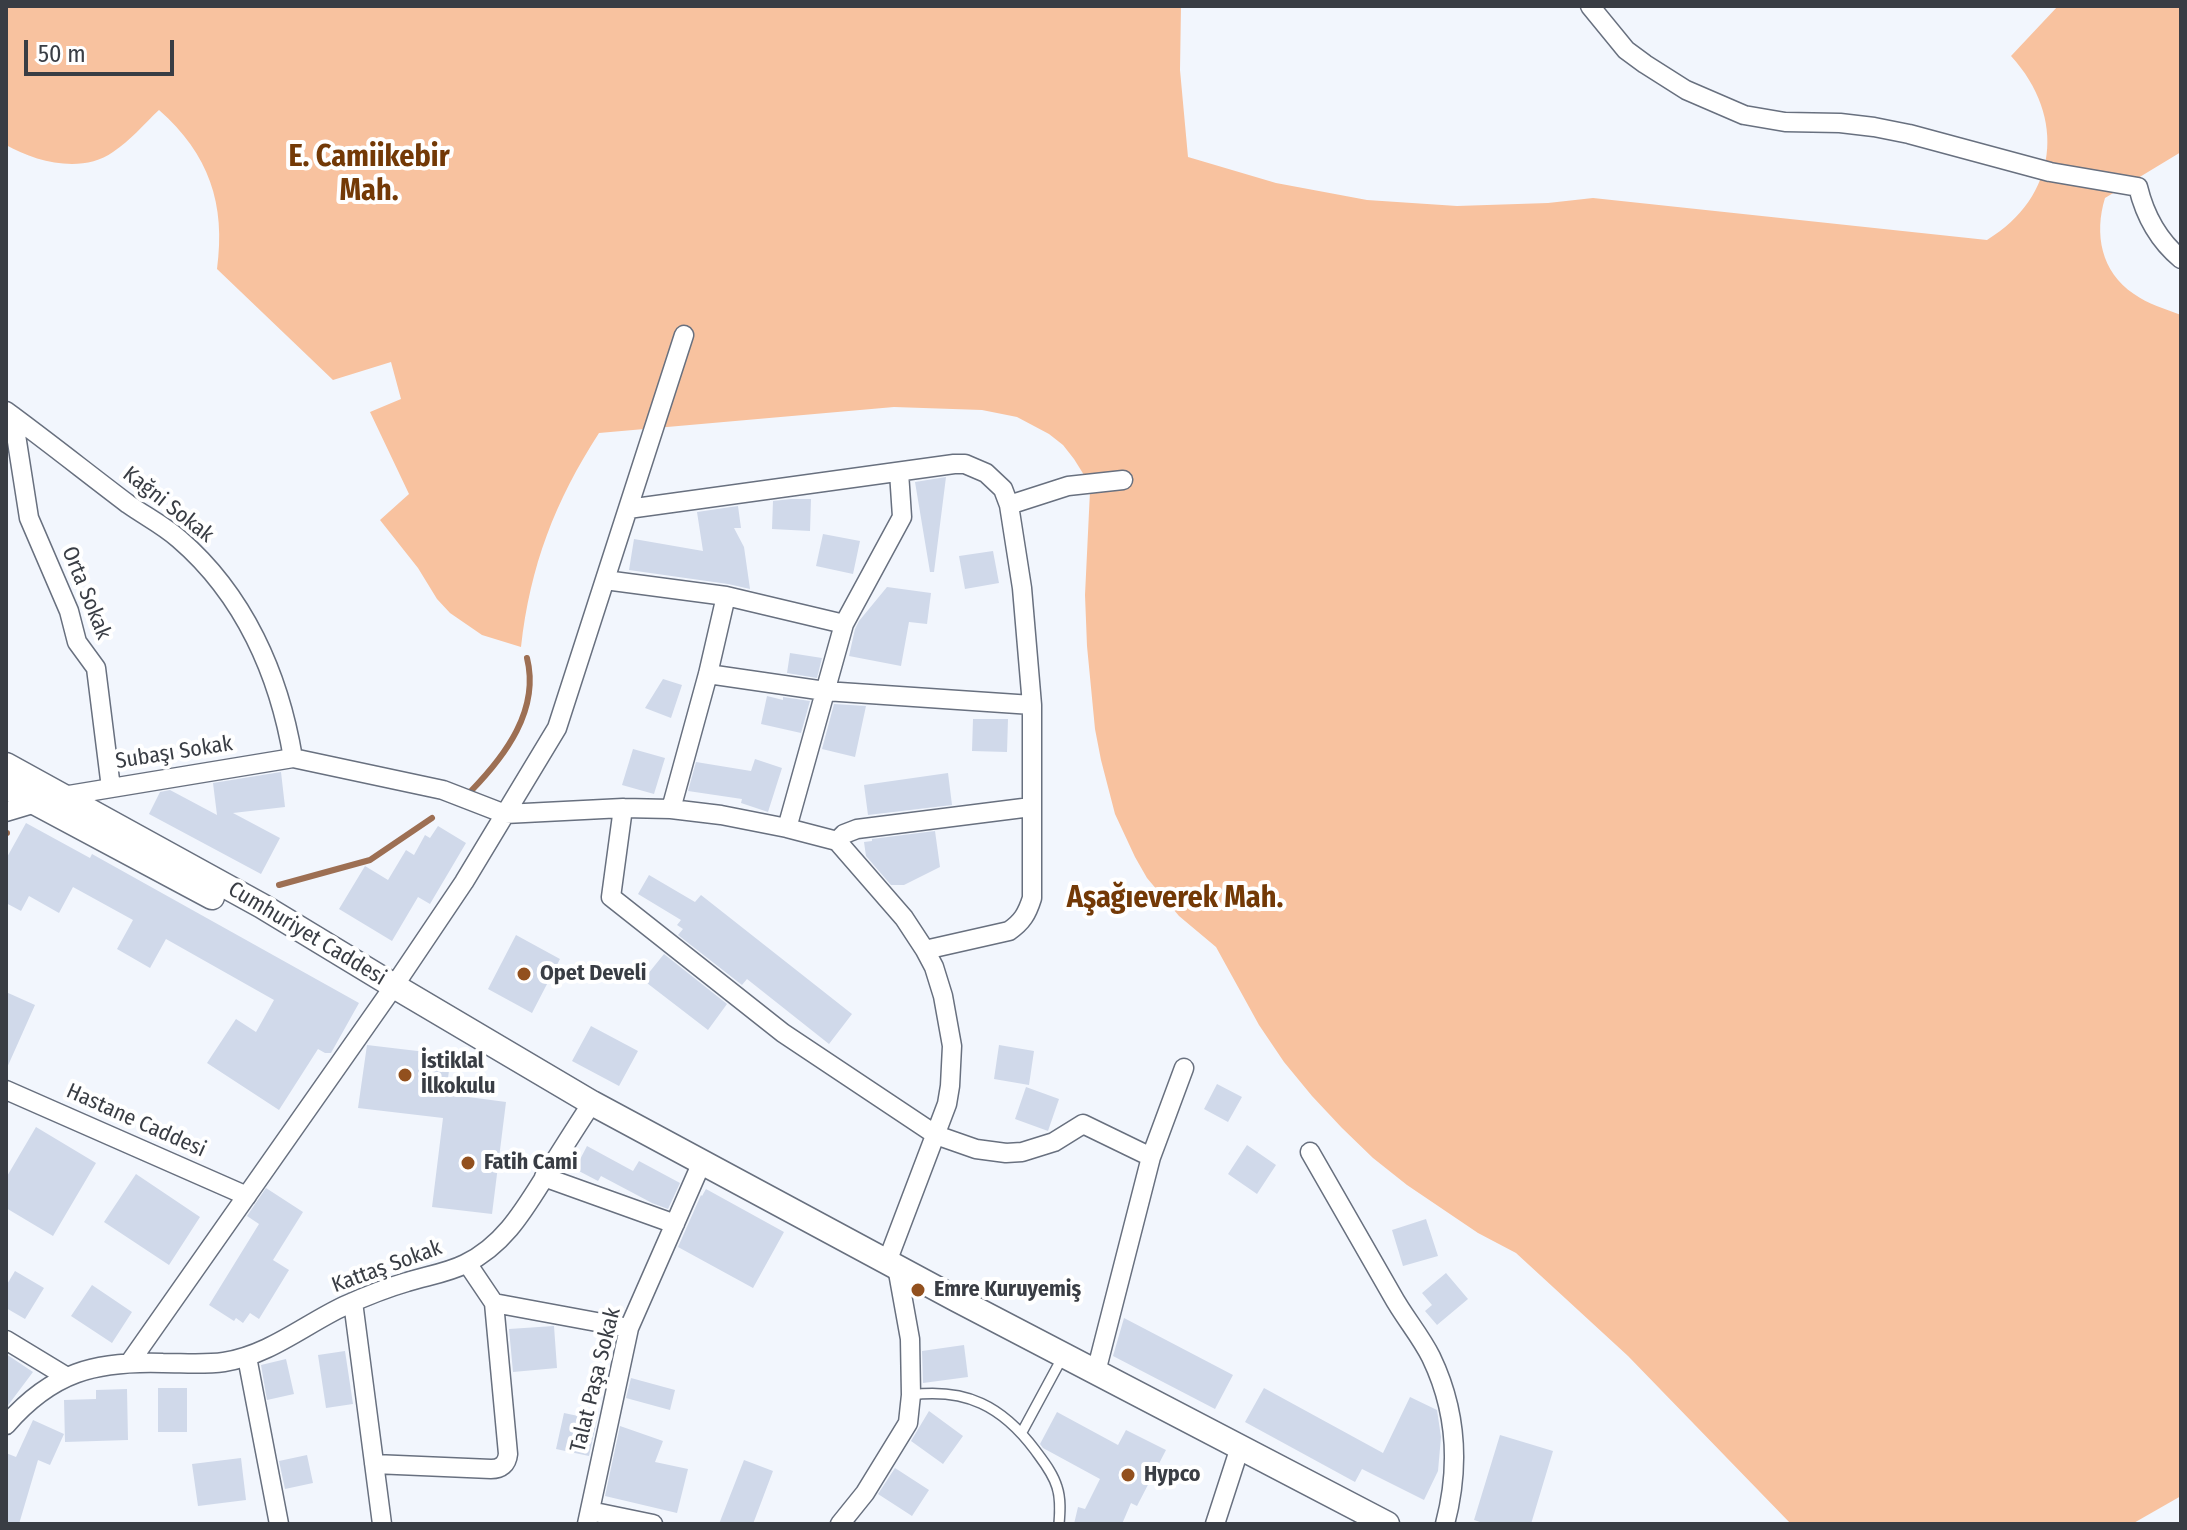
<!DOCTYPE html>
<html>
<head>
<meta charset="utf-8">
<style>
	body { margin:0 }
	#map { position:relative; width:2187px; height:1530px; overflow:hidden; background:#f2f6fd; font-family:"Fira Sans Condensed",sans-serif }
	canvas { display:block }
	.frame { position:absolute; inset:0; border:8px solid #393d44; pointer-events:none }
	.scale { position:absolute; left:24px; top:40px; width:150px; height:36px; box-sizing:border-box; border:4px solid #393d44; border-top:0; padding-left:10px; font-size:24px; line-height:28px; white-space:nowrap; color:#393d44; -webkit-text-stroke:6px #fff; paint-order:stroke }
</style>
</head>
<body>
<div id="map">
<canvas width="2187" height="1530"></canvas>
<div class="frame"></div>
<div class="scale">50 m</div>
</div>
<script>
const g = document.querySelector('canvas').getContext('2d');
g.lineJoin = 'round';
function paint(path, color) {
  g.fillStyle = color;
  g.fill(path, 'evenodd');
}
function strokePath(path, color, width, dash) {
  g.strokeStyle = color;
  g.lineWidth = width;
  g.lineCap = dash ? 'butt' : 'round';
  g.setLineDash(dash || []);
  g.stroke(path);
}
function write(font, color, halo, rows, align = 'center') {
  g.font = font + ' "Fira Sans Condensed",sans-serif';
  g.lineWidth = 8;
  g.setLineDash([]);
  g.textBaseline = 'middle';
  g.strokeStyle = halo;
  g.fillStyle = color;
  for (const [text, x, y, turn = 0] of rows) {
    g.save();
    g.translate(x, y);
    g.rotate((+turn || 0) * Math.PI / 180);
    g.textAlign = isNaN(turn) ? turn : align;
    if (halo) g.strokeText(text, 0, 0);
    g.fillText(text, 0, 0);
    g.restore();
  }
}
paint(new Path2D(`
	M6,6H1181L1180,70L1188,157L1276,183L1367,200L1457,206L1548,203L1593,198L1987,240C2058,197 2067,117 2011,56L2058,6H2181V152L2105,198C2094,234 2101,272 2134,294C2148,304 2165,309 2181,315V1496L2132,1524H1791L1628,1356L1516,1253L1478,1233L1407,1185L1373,1158L1342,1128L1312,1096L1284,1062L1259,1025L1216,947L1179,916L1147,878L1135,857L1115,814L1101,760L1095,729L1087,646L1085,595L1090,491L1084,475L1074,459L1063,445L1049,434L1017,417L982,410L894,407L599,433C555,501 530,566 521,647L482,635L450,613L437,599L418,568L380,520L409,494L370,412L401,399L391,362L333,380L217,269C226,204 209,154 159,110C144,124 130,141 113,152C82,174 36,162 6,145Z`), '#f8c29f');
strokePath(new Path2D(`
	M471,791C505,756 540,710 527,658
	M6,833H7
	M279,885L370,860L432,818`), '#9d6f53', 6);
paint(new Path2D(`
	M946,477L934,572H930L915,482Z
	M791,499H811L810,531L772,529L773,501Z
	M738,506L741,528H734L744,547L750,589L728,584L629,570L634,539L703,551L697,512Z
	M823,534L860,541L853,574L816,566Z
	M993,551L999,583L965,589L959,556Z
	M887,587L931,593L927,624L909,622L901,666L849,656L855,629L859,621Z
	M790,653L822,658L817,678L787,673Z
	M663,679L682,685L671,718L645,708Z
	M767,696L783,700V697L810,701L801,733L761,724Z
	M834,704L866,706L855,757L822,749Z
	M973,719H1008L1007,752L972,751Z
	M633,749L665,758L654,794L622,785Z
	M755,759L782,768L768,812L741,803L742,799L688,791L696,762L751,771Z
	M281,772L285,807L233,813L280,838L261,874L149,814L160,792L170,790L217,815L213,783Z
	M948,773L952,805L868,815L864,785Z
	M26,823L90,858L92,854L359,1003L331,1053H325L318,1049L279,1110L207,1063L236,1019L256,1032L274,1000L166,939L150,968L117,949L133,920L73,887L59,913L29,896L21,911L6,903V859Z
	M438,826L466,843L430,904L418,897L392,941L339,909L365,866L388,880L406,850L414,855L425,835L430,838Z
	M935,831L940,867L904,885H891L866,856L864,842L872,841V839Z
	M649,875L695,902L701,895L852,1014L829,1044L747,979L742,985L678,935L683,929L677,925L681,920L638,894Z
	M516,935L560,959L532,1013L488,989Z
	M664,954L727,1004L708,1030L643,980Z
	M6,992L35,1005L6,1070Z
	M591,1026L638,1051L619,1086L572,1061Z
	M367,1045L451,1055L446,1094L506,1102L492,1214L432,1207L443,1118L358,1108Z
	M999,1045L1034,1051L1029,1085L994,1079Z
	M1217,1084L1242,1097L1228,1122L1204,1109Z
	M1026,1087L1059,1099L1048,1131L1015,1119Z
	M36,1127L96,1163L53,1236L6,1208V1178Z
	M1247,1145L1276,1165L1257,1194L1228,1174Z
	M587,1146L633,1171L639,1161L680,1183L668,1209L652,1203L601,1176L598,1181L575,1169Z
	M136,1174L200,1217L169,1265L104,1222Z
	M266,1188L303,1212L273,1260L289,1270L259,1319L250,1313L243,1323L236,1318L234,1321L209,1305L259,1224L247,1216Z
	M706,1189L784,1232L753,1288L678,1247L701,1195L702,1196Z
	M1426,1219L1438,1256L1403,1266L1392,1230Z
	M15,1271L44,1288L25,1319L6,1308V1286Z
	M1446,1273L1468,1299L1437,1325L1425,1311L1432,1305L1422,1293Z
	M92,1285L132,1312L112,1343L71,1316Z
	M1124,1318L1233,1375L1215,1409L1113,1356Z
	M554,1326L557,1368L513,1372L509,1329Z
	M964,1345L968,1377L923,1383L922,1351Z
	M345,1351L353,1404L326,1408L318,1355Z
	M6,1354L33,1372L6,1408Z
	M286,1359L294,1394L267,1400L261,1365Z
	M631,1378L675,1390L670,1410L626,1398Z
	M158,1388H187V1432H158Z
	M1264,1388L1383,1453L1410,1397L1437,1410L1441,1437L1438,1471L1424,1500L1362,1469L1355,1482L1245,1422Z
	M127,1389L128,1440L65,1442L64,1400L96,1399V1390Z
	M929,1411L963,1436L943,1464L911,1441Z
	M1057,1412L1118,1445L1126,1430L1166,1450L1137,1506L1131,1503L1122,1524H1074L1078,1507L1085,1509L1100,1479L1043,1448L1040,1444Z
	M564,1413L597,1420L589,1456L556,1449Z
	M33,1420L64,1434L50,1465L38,1460L19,1524H6V1453L16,1457Z
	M620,1426L663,1441L655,1462L688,1469L677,1513L605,1496Z
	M1500,1435L1553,1451L1531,1524H1486L1474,1520Z
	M307,1455L313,1483L285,1489L279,1461Z
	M241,1458L246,1500L198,1506L192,1464Z
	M744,1460L773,1471L753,1524H719Z
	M895,1468L929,1490L912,1516L878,1494Z`), '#d0d9ea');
const service = new Path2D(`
	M911,1395C966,1388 1002,1406 1035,1450C1043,1461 1053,1473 1057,1487C1061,1499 1060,1512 1059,1524
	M1022,1432L1062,1358`);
const minor = new Path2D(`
	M1590,6L1626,50L1645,64L1686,90L1744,115L1785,122L1840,123L1874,127L1909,134L2050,172L2138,187C2145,216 2158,240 2181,259
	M6,411C47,441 87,473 128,504C145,516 163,525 179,539C244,595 279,674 293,758
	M13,416L29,518L69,611L77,642L96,668L111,788
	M1009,505L1068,486L1123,480
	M628,509L954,464H965L986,473L1003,489L1009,505L1022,588L1032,705V898C1027,914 1022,922 1009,931L925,950
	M605,580L726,596L844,624
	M708,674L825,691L1032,705
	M63,796L293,758L443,790L505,814L623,808L671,809L721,815L787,828L837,841L904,918L925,950L934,967L943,996L952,1046L950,1086L947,1104L887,1262
	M623,808L611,897L783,1033L936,1135L976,1149L1006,1153L1022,1152L1054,1142L1083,1124L1151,1157
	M671,809L708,674L726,596
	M6,812L36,803
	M787,828L844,624L902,517L899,472
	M837,841L844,834L857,829L1031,807
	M6,1090L247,1196
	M1310,1152C1337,1199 1364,1247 1392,1295C1404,1317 1420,1335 1431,1357C1457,1411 1460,1467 1445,1524
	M544,1177L675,1224
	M353,1302L382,1524
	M494,1303L629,1328
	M6,1340L67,1377
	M247,1357L279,1524
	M130,1362L394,986L464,882L557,728L684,335
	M1096,1372L1151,1157L1184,1068
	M6,1425C52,1372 95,1361 163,1363C183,1363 204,1365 224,1362C269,1355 304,1325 344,1306C364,1297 386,1288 407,1282C426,1276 447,1273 465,1264C504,1245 524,1210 546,1175C561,1151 576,1127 592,1103
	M374,1464L491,1469C501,1469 507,1464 508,1454L494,1303L467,1263
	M590,1511L653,1524
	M587,1524L629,1328L702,1162
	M840,1524L865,1493L908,1423L911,1395L910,1339L897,1267
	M1215,1524L1240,1447`);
const secondary = new Path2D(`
	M6,765L262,906L394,986L592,1103L956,1299L1387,1524
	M6,787L212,897`);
strokePath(service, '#68707f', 12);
strokePath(minor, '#68707f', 21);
strokePath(secondary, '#68707f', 27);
strokePath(service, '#fff', 9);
strokePath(minor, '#fff', 18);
strokePath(secondary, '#fff', 24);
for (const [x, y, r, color] of [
	[524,974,8,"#92501e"],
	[405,1075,8,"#92501e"],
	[468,1163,8,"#92501e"],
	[918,1290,8,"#92501e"],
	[1128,1475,8,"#92501e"]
]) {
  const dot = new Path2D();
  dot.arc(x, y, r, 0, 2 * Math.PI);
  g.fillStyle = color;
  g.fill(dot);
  strokePath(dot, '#fff', 3);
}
write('22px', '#393d44', '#fff', [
	["Kağni Sokak",168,505,38],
	["Orta Sokak",86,593,68],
	["Subaşı Sokak",174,753,-9],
	["Cumhuriyet Caddesi",307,934,31],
	["Hastane Caddesi",136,1121,24],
	["Kattaş Sokak",387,1267,-20],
	["Talat Paşa Sokak",596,1380,-76]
]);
write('bold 22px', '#393d44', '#fff', [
	["Opet Develi",540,974],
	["İstiklal",421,1062],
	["İlkokulu",421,1087],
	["Fatih Cami",484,1163],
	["Emre Kuruyemiş",934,1290],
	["Hypco",1144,1475]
], 'left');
write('bold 30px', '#733906', '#fff', [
	["E. Camiikebir",369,158],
	["Mah.",369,192],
	["Aşağıeverek Mah.",1175,899]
]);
</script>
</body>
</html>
